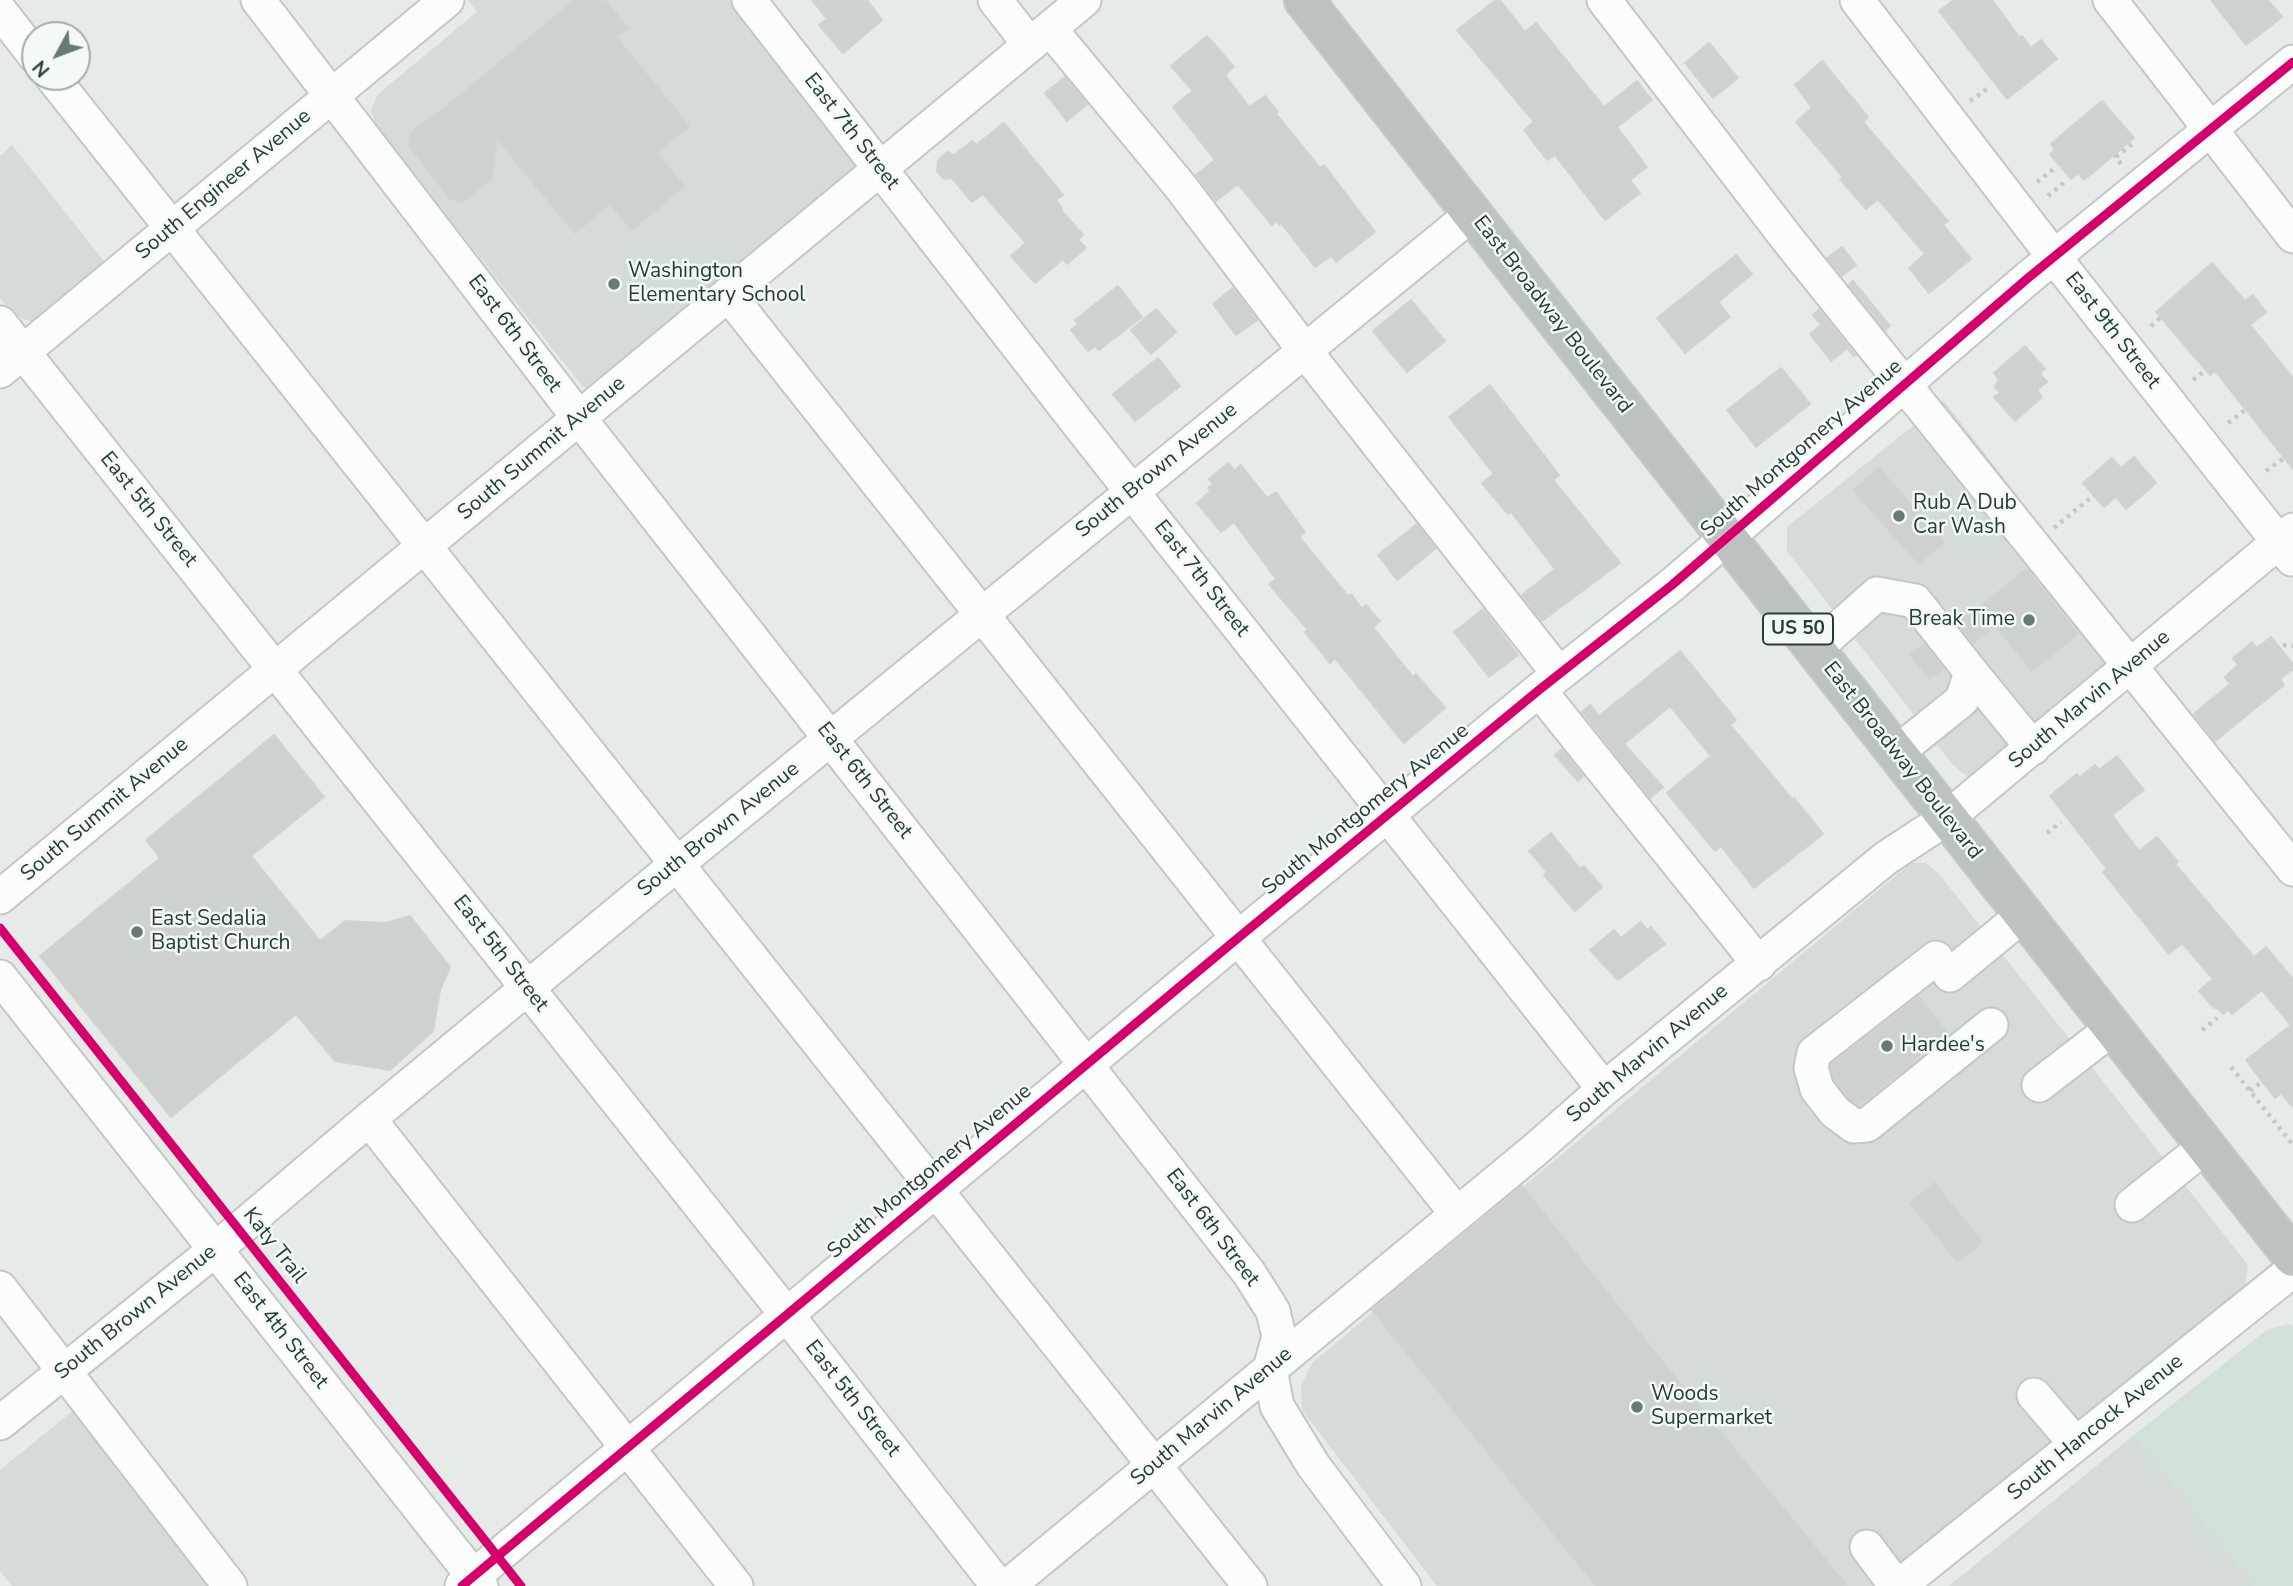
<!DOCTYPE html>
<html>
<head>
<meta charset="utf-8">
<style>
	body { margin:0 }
	#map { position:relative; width:2293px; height:1586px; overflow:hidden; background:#e6eae8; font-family:"Nunito Sans",sans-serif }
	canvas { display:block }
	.north { position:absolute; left:21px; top:21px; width:70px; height:70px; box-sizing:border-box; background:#f4f9f7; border:2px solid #a1adaa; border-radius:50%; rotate:229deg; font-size:19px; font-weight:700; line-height:28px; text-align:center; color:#253c37 }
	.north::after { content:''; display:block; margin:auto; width:24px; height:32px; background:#697975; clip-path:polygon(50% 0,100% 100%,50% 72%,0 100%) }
</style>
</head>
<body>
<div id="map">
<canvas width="2293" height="1586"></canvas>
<div class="north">N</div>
</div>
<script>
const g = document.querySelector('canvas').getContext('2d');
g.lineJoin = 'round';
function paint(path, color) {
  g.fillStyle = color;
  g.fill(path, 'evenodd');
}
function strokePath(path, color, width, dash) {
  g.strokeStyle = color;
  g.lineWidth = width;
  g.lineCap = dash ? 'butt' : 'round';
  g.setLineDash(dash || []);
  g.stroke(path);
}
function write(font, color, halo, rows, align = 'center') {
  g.font = font + ' "Nunito Sans",sans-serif';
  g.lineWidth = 5;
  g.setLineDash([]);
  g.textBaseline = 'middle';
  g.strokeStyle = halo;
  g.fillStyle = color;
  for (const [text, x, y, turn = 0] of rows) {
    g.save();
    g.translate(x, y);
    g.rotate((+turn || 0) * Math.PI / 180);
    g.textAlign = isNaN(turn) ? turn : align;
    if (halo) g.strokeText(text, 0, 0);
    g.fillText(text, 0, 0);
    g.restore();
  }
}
paint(new Path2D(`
	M468,0H731L853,154L855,170L595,391L583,387L377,128L371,111L378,94L477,12Z
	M12,145L110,269L34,323L14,315L0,298V156Z
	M1944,401L2140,654L1988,776L1968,777L1952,764L1787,551V527Z
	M1911,863H1926L1939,874L2248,1265L2245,1287L1890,1586H1437L1302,1410L1301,1386L1312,1363Z
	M96,1392L245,1586H12L0,1571V1470Z
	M2134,1435L2254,1586H1949Z`), '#d4dbd8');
paint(new Path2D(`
	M2289,1324L2293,1327V1586H2254L2134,1435L2268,1329Z`), '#d1e1d6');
const building = new Path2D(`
	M575,0H605L628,28L616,37L689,126L657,153L684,186L632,230L610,204L575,233L497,139L492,178L463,202L450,199L409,146L410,133L442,110Z
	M812,0H867L882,20L843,53L819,25L827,19Z
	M1496,0H1500L1525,32L1536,23L1604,107L1637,81L1652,100L1617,127L1647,167L1630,180L1640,193L1605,220L1555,155L1547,160L1524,130L1534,122L1457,30Z
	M1954,0H1992L2020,38L2022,36L2031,48L2041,40L2057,59L2007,99L1939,11Z
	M2211,0H2268L2282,17L2246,45Z
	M1207,36L1234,67L1225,75L1249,107L1265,96L1278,112L1276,114L1320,168L1324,165L1375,232L1336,262L1331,256L1315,267L1281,223L1279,225L1276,221L1272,225L1238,184L1216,201L1196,175L1215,160L1173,107L1193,91L1171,66Z
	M1709,43L1738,78L1713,98L1685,63Z
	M1822,61L1868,117L1863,122L1948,221L1943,225L1971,259L1929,293L1909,268L1925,254L1878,199L1866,209L1840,179L1843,177L1796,122L1812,108L1795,85Z
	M1065,77L1087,104L1067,121L1045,93Z
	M2102,101L2134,138L2084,180L2078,173L2071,179L2050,154L2055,150L2051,144Z
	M1004,123L1063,195L1056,200L1062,208L1061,210L1083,235L1078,240L1086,248L1067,264L1063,259L1035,283L1011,256L1026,243L983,194L972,202L952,178L944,179L937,171L938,160L947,152L954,155L972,141L976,145Z
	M1842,247L1856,265L1842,276L1827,258Z
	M1736,255L1752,274L1718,302L1730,317L1685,353L1657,318Z
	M2212,263L2245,301L2253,295L2266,312L2250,325L2293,378V469L2215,371L2210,375L2156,312Z
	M1853,281L1890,326L1885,330L1849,285Z
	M1118,286L1142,317L1099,350L1095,346L1088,351L1071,330L1078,324L1075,320Z
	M1233,288L1257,320L1236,335L1213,304Z
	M1411,300L1445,341L1407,372L1373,331Z
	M1156,309L1176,332L1151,354L1131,330Z
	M1819,309L1855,355L1854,356L1847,348L1831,361L1810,334L1821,325L1813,315Z
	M2025,346L2045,369L2040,374L2047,382L2037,390L2042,397L2015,421L1994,397L2000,393L1995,387L1999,380L1994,373Z
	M1158,358L1180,386L1135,421L1113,394Z
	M1781,368L1810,404L1756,447L1727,410Z
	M1490,385L1559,475L1553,480L1620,563L1542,621L1522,595L1555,569L1511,512L1508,514L1482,483L1494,474L1449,417Z
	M2134,457L2156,483L2126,509L2116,497L2104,507L2083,483L2112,458L2121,468Z
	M1228,463L1235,471L1241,465L1267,498L1276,492L1305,532L1299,537L1348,596L1351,594L1362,609L1366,605L1380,621L1373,627L1413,677L1416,674L1445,708L1404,743L1335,658L1330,663L1305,632L1308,630L1269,584L1276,579L1234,522L1221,532L1197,503L1211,491L1208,488L1213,484L1209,479Z
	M1879,468L1944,542L1919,564L1853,490Z
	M1417,524L1436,548L1397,580L1378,555Z
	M2026,569L2078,634L2032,671L1995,625L1973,643L1954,619L1963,611L1968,617Z
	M1483,609L1518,655L1489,677L1454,632Z
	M2271,637L2293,664V669L2280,679L2284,685L2215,741L2194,714L2230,684L2225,677L2238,665L2233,658L2252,642L2257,648Z
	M1924,644L1943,668L1930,679L1910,655Z
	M1680,651L1736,720L1730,725L1792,799L1794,798L1823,834L1754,888L1721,846L1715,851L1667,793L1711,756L1670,706L1624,744L1663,787L1650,798L1582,712L1590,705L1599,716Z
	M274,735L324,797L251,856L320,941L345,921L386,923L410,916L450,967L440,990L433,1031L390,1070L335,1061L296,1014L171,1117L40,956L160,858L146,840Z
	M1562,749L1583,776L1578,781L1555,755Z
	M2117,756L2144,790L2112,815L2139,851L2157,837L2178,862L2175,864L2254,957L2266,947L2293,979V1107L2281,1093L2275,1098L2246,1060L2291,1025L2262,990L2232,1014L2228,1009L2223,1014L2216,1007L2214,1008L2199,991L2213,979L2182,943L2169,954L2103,872L2107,869L2050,796L2077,774L2079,778L2095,765L2099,770Z
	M1551,833L1580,869L1584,866L1602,887L1575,911L1544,875L1547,872L1529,851Z
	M1641,922L1647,930L1651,927L1665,944L1618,980L1590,950L1614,930L1621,938Z
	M1918,997L1947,1032L1913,1060L1914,1062L1858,1105L1849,1098L1834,1080L1831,1064Z
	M1934,1183L1982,1242L1958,1262L1910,1203Z
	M1522,1186L1650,1346L1847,1586H1596L1372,1310Z`);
paint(building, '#cdd1d0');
strokePath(building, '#cfd3d1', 2);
const minor = new Path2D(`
	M258,0L579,418L1249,1273L1273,1311L1279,1336L1270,1369L1277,1406L1313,1465L1404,1586
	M749,0L1080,426L1604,1089
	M995,0L1030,45
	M1604,0L1789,241L2293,869
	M1857,0L2054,257L2292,559
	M2110,0L2293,236
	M0,11L35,56
	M1050,29L1180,186L1305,351L1559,674
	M52,77L1250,1586
	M728,294L1457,1214
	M0,323L787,1315L998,1586
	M0,371L447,0
	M1815,649L1877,594L1915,601L1971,672L1962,700L1896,753
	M1971,672L2033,748
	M1539,690L1759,964
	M0,897L1084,0
	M1936,958L1814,1053L1811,1068L1817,1089L1835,1112L1854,1126L1867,1125L1991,1025
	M1950,975L2023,915
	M0,977L481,1586
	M2039,1085L2113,1028
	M369,1119L736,1586
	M2132,1205L2206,1146
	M0,1288L230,1586
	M2034,1395L2076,1444
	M0,1423L216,1249L369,1119L677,864L1472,214
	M1867,1547L1896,1586
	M462,1586L1238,938L1539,690L1672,585L2028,278L2293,62
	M1008,1586L1536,1149L1604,1089L1886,858L1947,818L2293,530
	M1899,1586L2293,1270`);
const highway = new Path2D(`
	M1304,0L2293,1257`);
strokePath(minor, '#c3c7c5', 37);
strokePath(highway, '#c2c9c7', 42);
strokePath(new Path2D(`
	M1970,101L1987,89
	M2121,164L2116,157L2132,144
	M2037,182L2055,168
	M2048,196L2066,181
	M2151,326L2161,317
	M2193,380L2206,370
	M2228,423L2249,407
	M2266,471L2284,458
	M2054,528L2094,495
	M2283,645L2293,646
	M2047,833L2061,822
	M2202,1030L2217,1018
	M2231,1067L2293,1145
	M2250,1091L2260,1083`), '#c2cac7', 4.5, [3.5, 5]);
strokePath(minor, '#fbfcfc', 33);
strokePath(highway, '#bcc2c1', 38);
strokePath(new Path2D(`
	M0,928L521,1586
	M462,1586L1238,938L1539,690L1672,585L2028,278L2293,62`), '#d6006c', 9);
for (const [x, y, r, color] of [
	[614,284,7,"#697975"],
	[1899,516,7,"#697975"],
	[2029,620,7,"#697975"],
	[137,932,7,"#697975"],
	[1887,1046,7,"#697975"],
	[1637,1407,7,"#697975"]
]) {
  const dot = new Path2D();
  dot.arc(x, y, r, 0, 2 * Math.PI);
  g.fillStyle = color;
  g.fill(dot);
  strokePath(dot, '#f4f9f7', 2.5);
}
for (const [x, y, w] of [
	[1798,629,70]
]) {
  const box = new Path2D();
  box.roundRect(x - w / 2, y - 15.5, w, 31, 5);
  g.fillStyle = '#f4f9f7';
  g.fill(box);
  strokePath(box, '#253c37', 2);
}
write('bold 19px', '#253c37', null, [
	["US 50",1798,629]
]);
write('21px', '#253c37', '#f4f9f7', [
	["East 7th Street",851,132,52],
	["South Engineer Avenue",224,185,-40],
	["East Broadway Boulevard",1552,315,52],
	["East 9th Street",2112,331,52],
	["East 6th Street",514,334,53],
	["South Summit Avenue",542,449,-40],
	["South Montgomery Avenue",1802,449,-41],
	["South Brown Avenue",1157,471,-39],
	["East 5th Street",148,510,51],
	["East 7th Street",1201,579,52],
	["South Marvin Avenue",2090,700,-40],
	["East Broadway Boulevard",1902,761,52],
	["East 6th Street",864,781,52],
	["South Summit Avenue",105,810,-40],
	["South Montgomery Avenue",1366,810,-39],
	["South Brown Avenue",719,830,-39],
	["East 5th Street",500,954,52],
	["South Marvin Avenue",1648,1054,-40],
	["South Montgomery Avenue",930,1172,-40],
	["East 6th Street",1212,1228,53],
	["Katy Trail",274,1246,52],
	["South Brown Avenue",136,1313,-39],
	["East 4th Street",280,1331,52],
	["East 5th Street",852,1399,52],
	["South Marvin Avenue",1212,1417,-40],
	["South Hancock Avenue",2096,1428,-39]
]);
write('21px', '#253c37', '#f4f9f7', [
	["Washington",628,272],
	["Elementary School",628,296],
	["Rub A Dub",1913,504],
	["Car Wash",1913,528],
	["Break Time",2015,620,"right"],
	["East Sedalia",151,920],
	["Baptist Church",151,944],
	["Hardee's",1901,1046],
	["Woods",1651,1395],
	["Supermarket",1651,1419]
], 'left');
</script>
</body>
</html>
